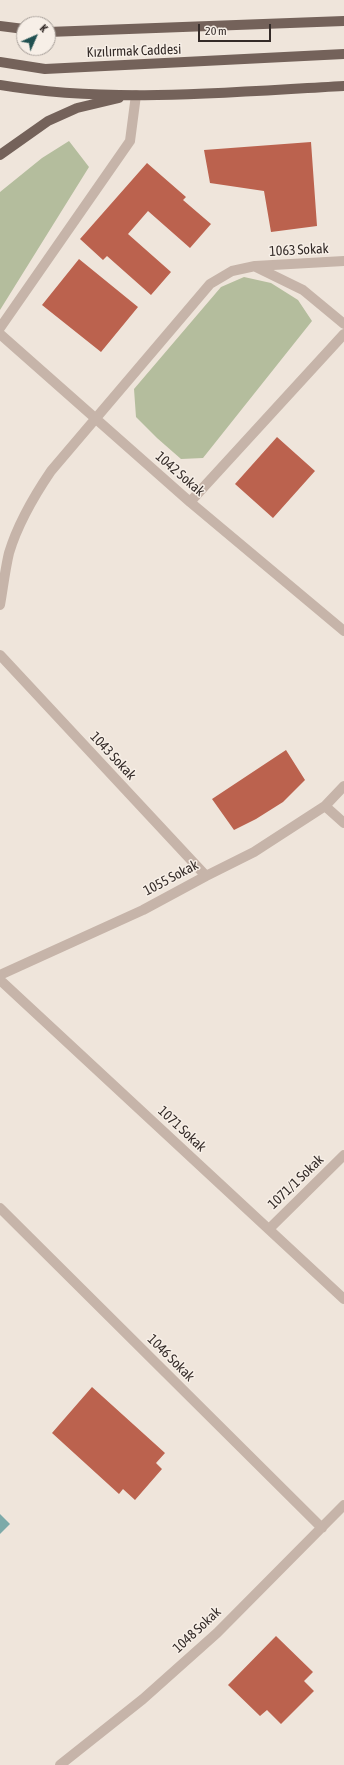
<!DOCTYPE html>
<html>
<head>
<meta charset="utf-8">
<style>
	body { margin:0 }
	#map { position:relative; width:344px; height:1765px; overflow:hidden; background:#efe5db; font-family:"Asap Condensed",sans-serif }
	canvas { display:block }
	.north { position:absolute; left:16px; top:16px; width:40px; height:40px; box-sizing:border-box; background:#f7efe7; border:1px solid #a9a19b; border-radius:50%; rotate:45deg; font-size:11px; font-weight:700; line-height:16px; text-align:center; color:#342b28 }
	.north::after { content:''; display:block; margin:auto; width:14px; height:18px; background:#215151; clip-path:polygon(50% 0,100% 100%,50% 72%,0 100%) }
	.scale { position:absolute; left:198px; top:24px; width:73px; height:18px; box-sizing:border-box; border:2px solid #342b28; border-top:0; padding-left:5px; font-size:12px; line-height:14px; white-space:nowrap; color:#342b28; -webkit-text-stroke:3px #f7efe7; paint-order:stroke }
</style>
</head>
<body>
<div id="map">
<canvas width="344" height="1765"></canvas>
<div class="north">K</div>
<div class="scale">20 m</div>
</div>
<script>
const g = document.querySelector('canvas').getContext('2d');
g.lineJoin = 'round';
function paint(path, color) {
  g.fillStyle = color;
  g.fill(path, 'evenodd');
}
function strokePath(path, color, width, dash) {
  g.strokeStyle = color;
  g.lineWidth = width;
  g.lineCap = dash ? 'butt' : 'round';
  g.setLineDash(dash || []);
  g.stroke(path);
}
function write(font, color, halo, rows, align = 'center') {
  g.font = font + ' "Asap Condensed",sans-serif';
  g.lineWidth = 3;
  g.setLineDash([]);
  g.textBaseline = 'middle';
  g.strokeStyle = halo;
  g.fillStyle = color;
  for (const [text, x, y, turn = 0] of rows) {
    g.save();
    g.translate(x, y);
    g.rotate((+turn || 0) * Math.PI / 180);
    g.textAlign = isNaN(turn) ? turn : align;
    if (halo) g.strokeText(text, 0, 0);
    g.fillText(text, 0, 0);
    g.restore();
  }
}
paint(new Path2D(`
	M69,141L89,167L0,310V192L42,158Z
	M244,277L271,283L298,300L312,321L203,458L181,459L157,438L136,417L134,389L221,287Z`), '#b4bd9d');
paint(new Path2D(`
	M0,1514L10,1524L0,1534Z`), '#7daaa9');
paint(new Path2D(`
	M311,142L317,226L271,232L264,191L210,183L204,150Z
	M147,163L186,197L183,200L211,224L190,248L148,211L128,234L171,272L151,295L107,256L103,260L80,239Z
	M79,259L138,307L101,352L42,305Z
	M277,437L315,471L273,518L235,484Z
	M286,750L305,780L283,802L256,819L234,830L212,799Z
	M92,1387L165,1453L156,1463L162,1469L135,1500L123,1489L119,1494L52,1433Z
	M276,1636L313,1672L304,1681L314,1691L281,1724L267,1710L260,1716L228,1685Z`), '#bb624e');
strokePath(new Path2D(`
	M0,328L130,141L136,95`), '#c6b4a9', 10);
strokePath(new Path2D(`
	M256,267L303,290L344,324
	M0,334L190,502L344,631
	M190,502L344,334
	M0,605C3,588 5,570 9,553C18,523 34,496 51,471L210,284L232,271L255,266L344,261
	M0,655L206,876
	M325,806L344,823
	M0,975L143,910L206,876L254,852L325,806L344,786
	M0,980L344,1299
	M0,1208L322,1528
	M269,1229L344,1155
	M60,1765L143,1699L217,1633L344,1505`), '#c6b4a9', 10);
strokePath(new Path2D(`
	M0,26L24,29
	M48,32L344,21
	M0,62L45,69L344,54
	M0,85C112,104 231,92 344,86
	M0,155L48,121L77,108L119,98`), '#74625a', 10);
write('14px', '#342b28', '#f7efe7', [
	["Kızılırmak Caddesi",134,51,-2],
	["1063 Sokak",299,250,-3],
	["1042 Sokak",180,474,41],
	["1043 Sokak",113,756,47],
	["1055 Sokak",171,878,-28],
	["1071 Sokak",182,1129,43],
	["1071/1 Sokak",296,1182,-44],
	["1046 Sokak",171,1358,45],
	["1048 Sokak",197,1630,-43]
]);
</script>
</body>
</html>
